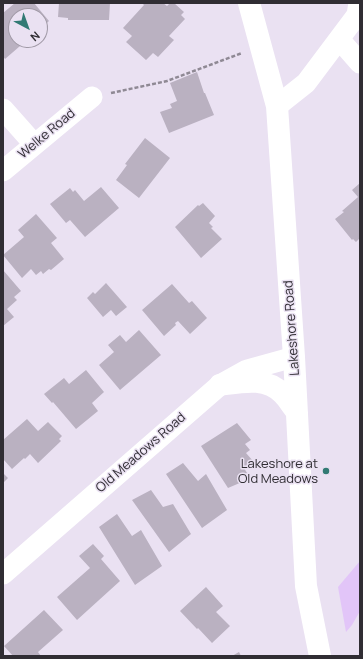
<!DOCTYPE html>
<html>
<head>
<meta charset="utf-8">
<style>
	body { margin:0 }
	#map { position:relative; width:363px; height:659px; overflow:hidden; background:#eae1f2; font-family:Manrope,sans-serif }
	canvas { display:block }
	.frame { position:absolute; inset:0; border:4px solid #302d33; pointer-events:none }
	.north { position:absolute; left:8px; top:8px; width:40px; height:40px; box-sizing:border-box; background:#eae1f2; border:1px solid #a099a6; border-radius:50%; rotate:139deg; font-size:11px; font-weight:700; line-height:16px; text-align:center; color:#302d33 }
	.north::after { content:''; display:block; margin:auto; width:14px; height:18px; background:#327a74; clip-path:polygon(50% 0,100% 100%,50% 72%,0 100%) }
</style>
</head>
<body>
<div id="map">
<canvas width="363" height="659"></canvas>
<div class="frame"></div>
<div class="north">N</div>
</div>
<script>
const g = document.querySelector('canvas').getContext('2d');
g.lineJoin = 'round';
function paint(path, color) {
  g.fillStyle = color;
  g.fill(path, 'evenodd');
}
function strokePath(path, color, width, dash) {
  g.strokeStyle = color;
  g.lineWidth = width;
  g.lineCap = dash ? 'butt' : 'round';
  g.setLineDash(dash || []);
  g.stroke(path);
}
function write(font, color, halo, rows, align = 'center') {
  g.font = font + ' Manrope,sans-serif';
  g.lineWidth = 3;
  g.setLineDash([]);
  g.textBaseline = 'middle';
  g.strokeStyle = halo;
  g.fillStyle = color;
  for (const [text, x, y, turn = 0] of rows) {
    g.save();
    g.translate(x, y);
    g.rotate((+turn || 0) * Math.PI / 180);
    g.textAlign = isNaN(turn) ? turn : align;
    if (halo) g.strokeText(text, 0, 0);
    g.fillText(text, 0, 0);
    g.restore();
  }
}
paint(new Path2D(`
	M360,561V611L352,625L346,632L338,587Z`), '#e2c5f8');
paint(new Path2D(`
	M15,3H34L49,21L40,29V16H16V40H27L5,59L3,56V13Z
	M59,3H110L109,20H68V18L58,17Z
	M142,3H163L167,6L170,3H174L184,12L181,15L185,19L169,36L174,40L158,57L153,53L146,60L126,42L132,36L123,28L144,5Z
	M197,72L204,93H205L214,115L169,133L160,112L172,108L170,104L177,101L170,83Z
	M145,138L170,158L139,198L116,180L127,165L125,164Z
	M360,183V238L356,242L353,239L352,240L335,219L344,212L342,211L358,197L352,190Z
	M101,187L119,208L85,237L70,220L66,223L50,204L70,188L73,192L75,190L84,201Z
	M203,203L215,216L209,223L213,227L211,228L222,239L201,258L175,227L198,205L199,206Z
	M36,214L57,238L51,243L64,259L51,270L49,269L43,274L41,271L36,275L31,269L22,278L3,255L24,237L18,230Z
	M3,270L21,291L14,297L17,300L7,309L14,317L3,326Z
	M106,283L127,307L116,316L111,310L103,317L87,298L93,292L95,294Z
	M172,284L189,303L192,301L207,318L190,334L178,321L175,323L176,325L164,336L142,310Z
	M139,330L161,355L120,390L99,365L114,352L108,345L120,335L126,342Z
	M86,370L104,392L92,403L98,411L76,429L53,402L52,403L44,394L64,378L69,384Z
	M27,419L38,431L48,422L62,436L59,439L61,441L38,463L30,454L25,459L24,458L12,469L3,459V440Z
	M237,423L251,440L245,444L250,450L246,453L253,461L244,468L247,473L240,477L242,482L228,488L201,446Z
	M183,463L198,481L206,474L227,510L202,528L166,474Z
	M3,473L8,478L3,483Z
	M151,490L163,507L173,504L191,534L169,552L132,500Z
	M117,514L132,536L141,530L162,566L135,585L99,527Z
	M93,544L104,556L101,559L120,581L77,620L57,597L90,568L79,556Z
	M206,587L223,606L216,612L230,626L212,643L198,628L197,629L180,611Z
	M44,610L63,630L38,652L41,656H13L4,646Z
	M239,652L241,656H232Z`), '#bab1c1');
strokePath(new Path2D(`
	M111,93L167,81L242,53`), '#8f8994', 2.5, [4, 2]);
strokePath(new Path2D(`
	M339,39L360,63
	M277,106L306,83L357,15L359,3
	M3,109L34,144
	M3,171L92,97
	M3,574L220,385L247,370L294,357`), '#fff', 21);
strokePath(new Path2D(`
	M249,3L277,106L294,357L306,586L320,656
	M220,385C242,382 266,376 283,394C288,399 292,406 297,412`), '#fff', 22);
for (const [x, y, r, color] of [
	[326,471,4,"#327a74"]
]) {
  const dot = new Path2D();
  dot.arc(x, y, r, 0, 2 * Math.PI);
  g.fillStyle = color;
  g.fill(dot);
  strokePath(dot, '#eae1f2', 1.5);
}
write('13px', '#302d33', '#eae1f2', [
	["Welke Road",47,134,-40],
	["Lakeshore Road",292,328,-94],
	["Old Meadows Road",141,453,-41]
]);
write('13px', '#302d33', '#eae1f2', [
	["Lakeshore at",318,464],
	["Old Meadows",318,479]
], 'right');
</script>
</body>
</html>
